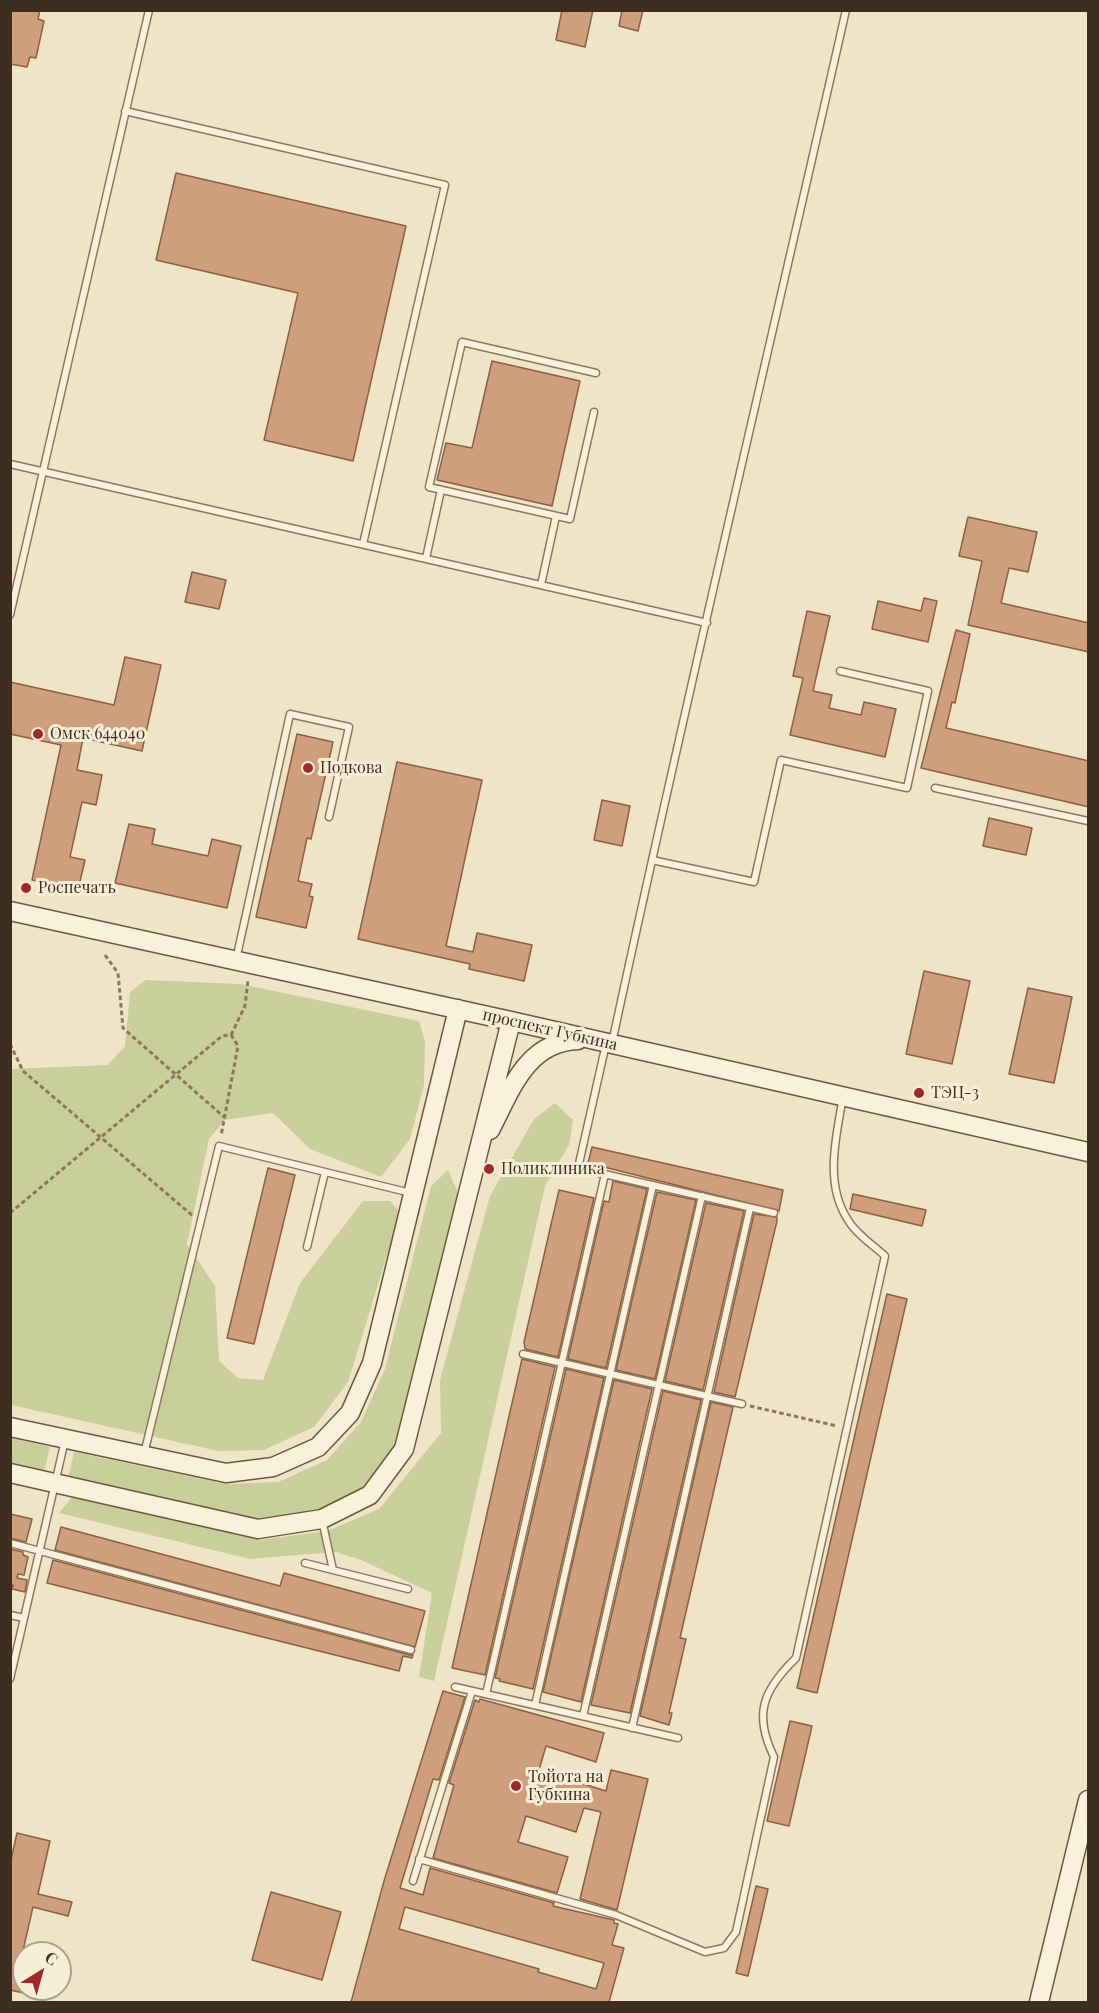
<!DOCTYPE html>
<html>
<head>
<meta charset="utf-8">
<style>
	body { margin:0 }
	#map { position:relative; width:1099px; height:2013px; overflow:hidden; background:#f0e4c8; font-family:"Playfair Display",serif }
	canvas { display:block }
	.frame { position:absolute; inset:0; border:12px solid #3d2e20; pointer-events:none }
	.north { position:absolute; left:12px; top:1941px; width:60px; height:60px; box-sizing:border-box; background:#f7eed8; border:2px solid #ada18e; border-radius:50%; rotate:37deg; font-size:16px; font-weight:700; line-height:24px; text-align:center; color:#3d2e20 }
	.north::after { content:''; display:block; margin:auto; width:21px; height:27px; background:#9e2a2b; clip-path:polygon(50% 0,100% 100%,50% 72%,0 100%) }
</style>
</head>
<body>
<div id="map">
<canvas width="1099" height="2013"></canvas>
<div class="frame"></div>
<div class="north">С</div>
</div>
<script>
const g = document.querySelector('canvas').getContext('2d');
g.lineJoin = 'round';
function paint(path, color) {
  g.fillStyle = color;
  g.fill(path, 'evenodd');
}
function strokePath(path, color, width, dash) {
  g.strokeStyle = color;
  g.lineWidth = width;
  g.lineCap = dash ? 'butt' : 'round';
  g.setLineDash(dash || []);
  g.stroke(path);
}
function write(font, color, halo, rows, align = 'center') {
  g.font = font + ' "Playfair Display",serif';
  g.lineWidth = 6;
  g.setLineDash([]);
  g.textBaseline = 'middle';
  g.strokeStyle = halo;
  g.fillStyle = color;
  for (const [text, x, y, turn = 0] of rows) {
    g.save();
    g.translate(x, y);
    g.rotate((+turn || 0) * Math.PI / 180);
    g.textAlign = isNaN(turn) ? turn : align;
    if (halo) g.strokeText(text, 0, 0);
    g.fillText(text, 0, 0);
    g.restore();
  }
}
paint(new Path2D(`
	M146,980L240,984L419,1021L425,1041L424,1085L410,1139L381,1177L310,1149L273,1113L225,1120L209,1139L187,1244L215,1286L219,1361L238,1378L263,1380L300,1283L363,1201H390L400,1213L348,1382L314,1427L264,1450L218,1451L11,1405L10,1069L108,1065L125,1046L130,992Z
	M555,1103L573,1120L569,1145L545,1186L434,1681L419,1677L432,1593L361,1560L336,1552L250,1559L59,1513L72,1497L260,1540L327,1531L379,1509L441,1433L440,1380L490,1196L534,1119Z
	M448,1170L459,1195L396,1444L363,1491L318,1511L259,1520L68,1478L74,1452L225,1484L278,1482L327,1460L361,1422L385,1369L431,1186Z
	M11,1438L50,1447L44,1472L11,1465Z`), '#c9cf9b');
const building = new Path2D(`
	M10,10H40L38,19L44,21L36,58L30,57L27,67L10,64Z
	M562,10H593L585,47L556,40Z
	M622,10H643L638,31L619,26Z
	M176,173L406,226L353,461L264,440L298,293L156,260Z
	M492,361L580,381L552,506L437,480L446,443L472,448Z
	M968,517L1037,532L1028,572L1009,568L1001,603L1089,623V652L968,625L982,561L959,556Z
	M192,572L226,580L219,609L185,602Z
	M924,598L937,601L928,642L872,629L878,601L921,611Z
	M807,611L830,616L813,691L832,695L829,708L861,715L864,702L896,709L885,757L790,735L803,678L793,676Z
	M956,630L970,634L955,703L952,702L946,728L1089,761V807L921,768Z
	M125,657L161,665L142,751L83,738L77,770L102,775L96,805L82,802L70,857L85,860L78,890L32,880L61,745L10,734V682L114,705Z
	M297,734L333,742L311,839L307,838L298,881L312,884L309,896L313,897L306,928L256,917Z
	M397,762L482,780L446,946L473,952L477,933L532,945L524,981L469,969L470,964L358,939Z
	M602,800L630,806L622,846L594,840Z
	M989,818L1032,828L1026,855L983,846Z
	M129,824L155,829L152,844L208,856L212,839L241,846L227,908L115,883Z
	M924,971L970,981L952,1064L906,1054Z
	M1028,988L1072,997L1054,1083L1009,1074Z
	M592,1147L783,1190L779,1211L588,1163Z
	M268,1168L295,1175L254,1344L227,1338Z
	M613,1181L647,1189L606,1368L568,1359L604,1201L609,1202Z
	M559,1190L594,1198L558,1357L525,1349L524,1342Z
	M657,1192L696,1200L655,1379L616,1370Z
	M853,1194L926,1210L922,1226L850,1209Z
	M706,1203L744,1211L703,1390L665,1381Z
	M754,1214L777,1217V1221L735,1397L714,1392Z
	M887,1294L907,1299L817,1693L797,1688Z
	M522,1359L555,1367L485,1675L452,1668Z
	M566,1369L604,1378L533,1689L499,1681L500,1679L495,1678Z
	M614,1380L652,1389L581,1702L543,1692Z
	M663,1391L701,1400L630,1713L591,1705Z
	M711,1402L733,1407L680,1638L686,1639L669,1713H672L669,1725L640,1716Z
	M10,1514L32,1519L26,1542L10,1538Z
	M61,1527L280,1586L284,1573L425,1611L415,1647L55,1550Z
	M10,1549L23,1552V1555L28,1557L24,1575L18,1574L17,1578L27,1580L25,1592L12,1589L13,1585H10Z
	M53,1560L410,1655H413L412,1658L403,1656L399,1671L47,1583Z
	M443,1691L465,1697L439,1780L433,1779L400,1888L423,1895L430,1868L554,1903L553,1906L614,1920V1923L618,1924L612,1945L624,1948L609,2002H351L384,1881ZM405,1907L604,1963L596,1989L538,1972L539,1969L399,1929Z
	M480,1699L604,1733L596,1762L546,1746L539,1770L606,1791L611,1770L648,1779L617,1910L580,1899L601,1812L584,1808L576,1832L526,1816L518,1842L568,1857L557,1893L433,1858L454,1785L449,1783L475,1700L479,1702Z
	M790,1721L812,1726L789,1826L767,1821Z
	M17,1833L50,1841L38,1894L72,1902L68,1916L33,1907L21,1959L24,1960V1993L10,1990V1864Z
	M756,1886L768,1889L748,1976L736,1973Z
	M271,1892L341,1912L322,1980L252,1960Z`);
paint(building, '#cf9f7d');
strokePath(building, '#8d5f41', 1.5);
const lane = new Path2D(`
	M125,111L445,185L363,544
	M594,412L570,519L429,487L462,342L596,373
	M10,464L707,623
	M426,558L441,490
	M541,585L556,516
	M10,615L149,10
	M935,788L1088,821
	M652,860L754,882L781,760L907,788L928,691L840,671
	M236,960L290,714L349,727L329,817
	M612,1043C686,698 768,355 846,10
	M606,1044L578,1168L774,1213
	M307,1247L325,1172
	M523,1354L742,1404
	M144,1454L219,1146L411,1193
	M322,1520L333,1570
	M10,1543L411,1650
	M305,1563L408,1589
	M10,1615L24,1618
	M10,1679L65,1440
	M455,1687L678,1738
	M486,1694L605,1174
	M535,1705L653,1185
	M583,1716L702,1196
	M632,1728L750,1208
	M419,1859L616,1915L705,1952L724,1948L736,1932L774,1757C753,1714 763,1690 796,1658L885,1256C873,1245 856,1234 848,1220C824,1184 836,1137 843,1097
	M413,1881L472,1691`);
const secondary = new Path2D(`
	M10,911L511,1021L1088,1152
	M490,1130C511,1090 526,1042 578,1040
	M10,1427L226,1473L273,1467L318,1447L350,1413L372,1363L458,1009
	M10,1473L258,1529L322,1519L370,1495L404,1449L511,1021
	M1039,2002L1088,1800`);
strokePath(lane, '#8d765c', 9);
strokePath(secondary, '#6f573f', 21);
strokePath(new Path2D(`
	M105,955L118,973L123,1028L224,1117
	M231,1035L245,1006L248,980
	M10,1044L23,1071L193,1216
	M10,1213L222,1036L231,1035L238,1046L221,1136
	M750,1406L837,1426`), '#8d765c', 3, [4.5, 3]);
strokePath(lane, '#faf1dc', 6);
strokePath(secondary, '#faf1dc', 18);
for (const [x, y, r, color] of [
	[38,734,6,"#9e2a2b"],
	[308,768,6,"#9e2a2b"],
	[26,888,6,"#9e2a2b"],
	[919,1093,6,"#9e2a2b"],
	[489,1169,6,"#9e2a2b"],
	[516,1786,6,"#9e2a2b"]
]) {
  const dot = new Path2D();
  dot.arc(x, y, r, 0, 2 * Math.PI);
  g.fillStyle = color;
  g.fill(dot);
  strokePath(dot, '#f7eed8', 2);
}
write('16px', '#3d2e20', '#f7eed8', [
	["Омск 644040",50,734],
	["Подкова",320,768],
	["Роспечать",38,888],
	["ТЭЦ-3",931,1093],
	["Поликлиника",501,1169],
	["Тойота на",528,1777],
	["Губкина",528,1795]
], 'left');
write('16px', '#3d2e20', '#f7eed8', [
	["проспект Губкина",550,1030,13]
]);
</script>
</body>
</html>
